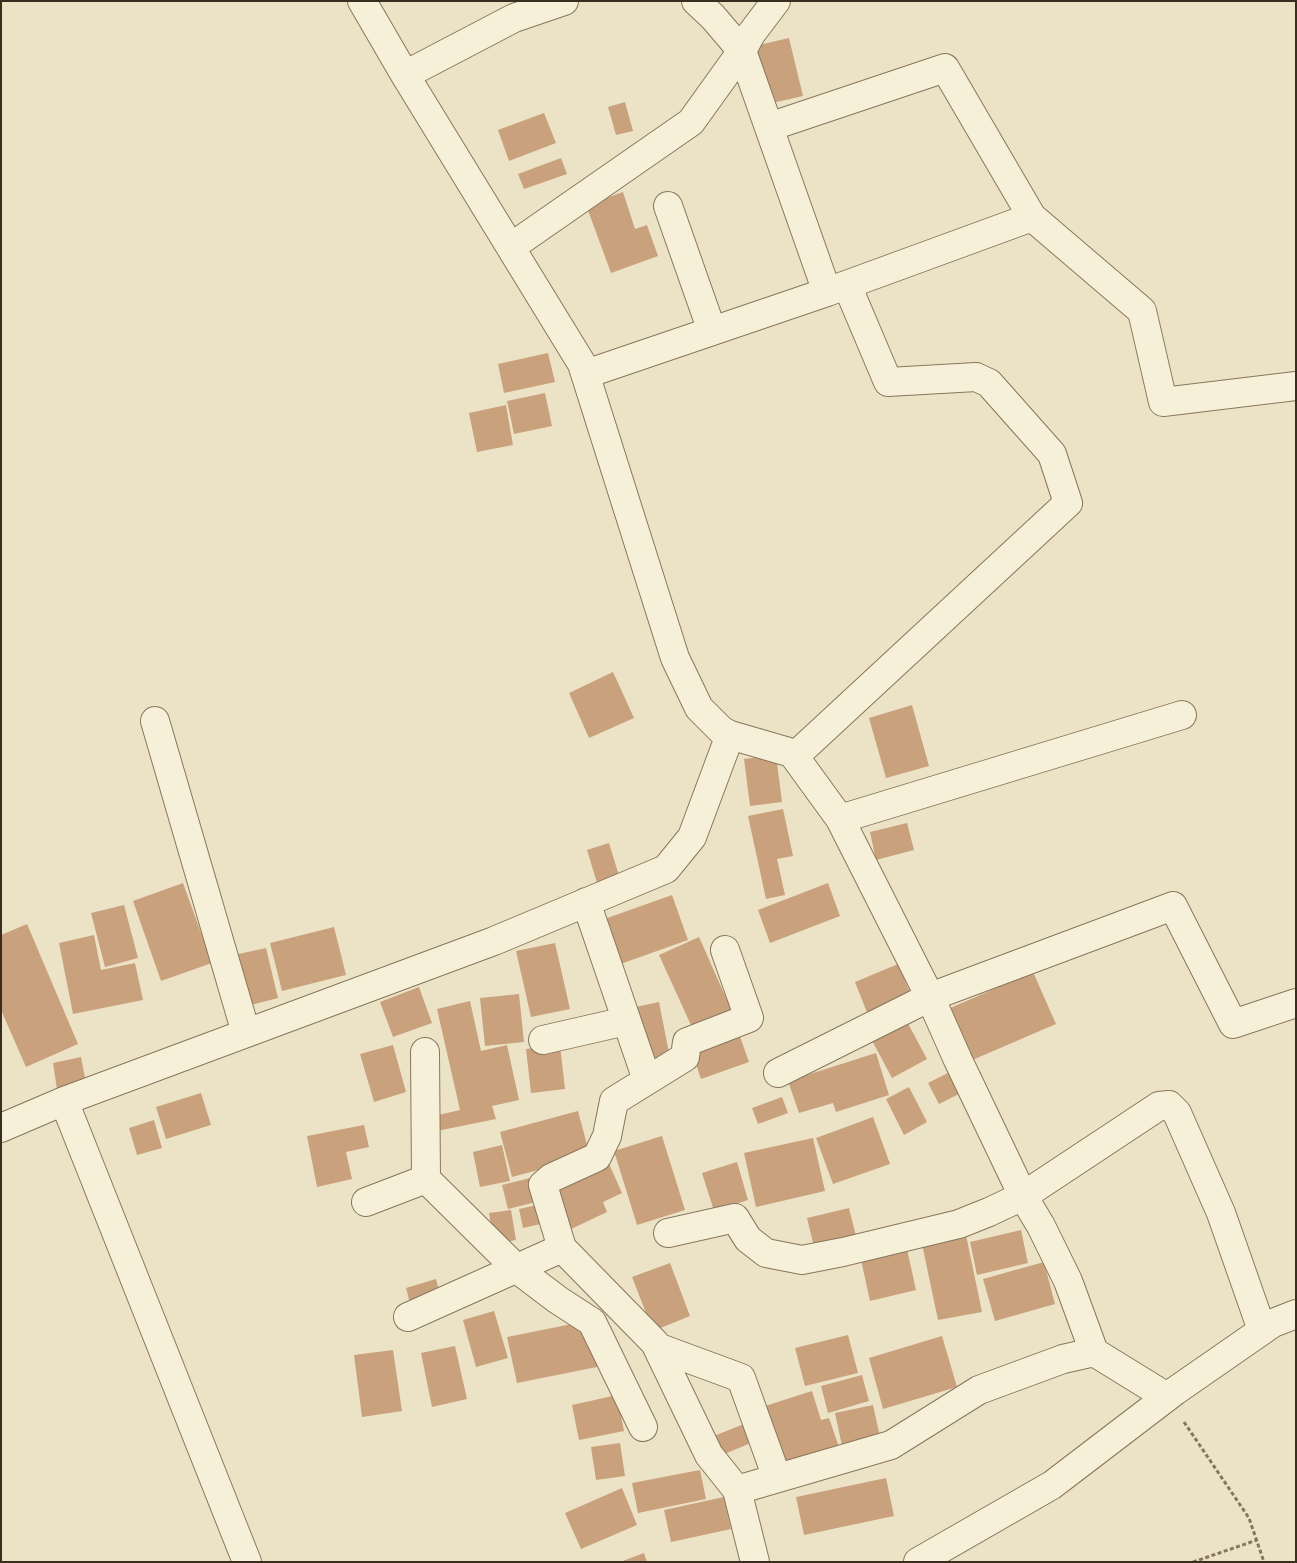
<!DOCTYPE html>
<html>
<head>
<meta charset="utf-8">
<style>
	body { margin:0 }
	#map { position:relative; width:1297px; height:1563px; overflow:hidden; background:#ece3c6; font-family:Spectral,serif }
	canvas { display:block }
	.frame { position:absolute; inset:0; border:2px solid #382d1f; pointer-events:none }
</style>
</head>
<body>
<div id="map">
<canvas width="1297" height="1563"></canvas>
<div class="frame"></div>
</div>
<script>
const g = document.querySelector('canvas').getContext('2d');
g.lineJoin = 'round';
function paint(path, color) {
  g.fillStyle = color;
  g.fill(path, 'evenodd');
}
function strokePath(path, color, width, dash) {
  g.strokeStyle = color;
  g.lineWidth = width;
  g.lineCap = dash ? 'butt' : 'round';
  g.setLineDash(dash || []);
  g.stroke(path);
}
paint(new Path2D(`
	M789,38L803,96L764,105L750,47Z
	M625,102L633,131L616,135L608,107Z
	M544,113L556,143L509,161L498,130Z
	M561,158L567,174L524,189L518,174Z
	M623,192L635,229L647,225L658,256L611,273L586,205Z
	M548,353L555,382L504,393L498,364Z
	M545,393L552,426L514,434L507,401Z
	M506,405L513,445L477,452L469,413Z
	M613,672L634,718L589,738L569,693Z
	M912,705L929,766L886,778L869,718Z
	M776,755L782,802L750,806L744,759Z
	M783,809L793,856L777,859L785,895L766,899L748,816Z
	M907,823L914,850L876,860L870,832Z
	M609,843L620,879L598,886L587,850Z
	M183,883L212,963L161,981L133,901Z
	M828,883L840,916L770,943L758,910Z
	M672,895L688,940L612,967L596,922Z
	M124,905L138,958L105,967L91,913Z
	M27,924L78,1044L26,1067L1,1010V935Z
	M334,927L346,975L282,991L270,943Z
	M94,935L101,970L135,963L143,1000L73,1014L59,943Z
	M699,937L734,1016L695,1034L659,955Z
	M555,943L570,1009L531,1017L516,951Z
	M266,948L278,998L247,1006L234,955Z
	M898,964L912,997L868,1015L855,982Z
	M1033,972L1056,1024L970,1061L948,1009Z
	M419,987L432,1023L393,1037L380,1002Z
	M519,994L524,1042L485,1046L480,998Z
	M470,1001L481,1051L507,1045L519,1100L492,1106L496,1119L437,1131L434,1116L460,1110L437,1009Z
	M659,1002L670,1058L642,1063L631,1008Z
	M904,1016L927,1059L892,1078L869,1035Z
	M737,1028L749,1062L701,1079L689,1044Z
	M393,1045L406,1092L374,1102L360,1054Z
	M560,1045L565,1089L531,1093L526,1049Z
	M876,1053L889,1095L836,1112L833,1103L799,1113L788,1081Z
	M81,1057L86,1083L57,1089L53,1063Z
	M950,1072L961,1093L939,1104L928,1083Z
	M909,1087L927,1122L904,1135L886,1099Z
	M201,1093L211,1125L166,1139L156,1107Z
	M782,1097L788,1113L758,1124L752,1108Z
	M578,1111L590,1156L512,1177L500,1132Z
	M873,1117L890,1164L833,1184L816,1138Z
	M154,1120L162,1148L137,1155L129,1128Z
	M364,1125L369,1147L346,1152L352,1179L317,1187L307,1136Z
	M662,1136L685,1210L637,1225L614,1151Z
	M813,1138L825,1191L756,1207L744,1153Z
	M502,1145L510,1181L480,1187L473,1152Z
	M606,1157L622,1193L603,1202L607,1212L567,1231L546,1185Z
	M737,1162L748,1200L714,1211L702,1173Z
	M538,1176L544,1200L508,1209L502,1185Z
	M546,1203L549,1222L523,1228L519,1209Z
	M849,1208L857,1240L815,1251L807,1218Z
	M511,1210L516,1240L494,1244L489,1213Z
	M1021,1230L1028,1263L977,1275L970,1242Z
	M966,1235L982,1312L938,1320L922,1244Z
	M907,1249L916,1290L870,1301L861,1260Z
	M1044,1262L1055,1304L995,1321L983,1279Z
	M670,1263L690,1316L653,1331L632,1277Z
	M436,1279L440,1294L410,1303L406,1288Z
	M494,1311L508,1358L476,1367L463,1320Z
	M587,1321L597,1367L517,1383L507,1337Z
	M848,1335L858,1373L805,1386L795,1348Z
	M942,1336L957,1387L883,1409L869,1358Z
	M455,1346L467,1399L432,1407L421,1353Z
	M393,1350L402,1411L362,1417L354,1355Z
	M862,1375L869,1401L828,1413L821,1386Z
	M812,1391L821,1420L829,1418L839,1447L778,1467L759,1408Z
	M617,1395L624,1431L579,1440L572,1405Z
	M873,1405L880,1437L842,1446L835,1413Z
	M744,1424L751,1443L722,1455L714,1436Z
	M620,1443L625,1476L596,1480L591,1447Z
	M700,1470L706,1499L638,1513L632,1483Z
	M886,1478L894,1516L804,1535L796,1497Z
	M622,1488L637,1525L581,1549L565,1513Z
	M724,1497L731,1529L671,1542L664,1510Z
	M644,1553L647,1562H620Z`), '#c9a17d');
const minor = new Path2D(`
	M362,1L405,75L582,364L675,658L699,708L721,730L730,735
	M696,1L713,17L742,51L827,292
	M405,75L514,18L564,1
	M769,127L945,68L1032,217L1142,311L1163,402L1296,386
	M668,206L712,331
	M511,247L691,122L742,51L751,34L776,1
	M586,374L827,292L1032,217
	M155,721L246,1033
	M795,756L1068,503L1052,454L989,383L976,377L888,382L847,285
	M840,819L1182,715
	M586,902L647,1080
	M725,950L749,1018L687,1042L685,1057L614,1101L607,1136L597,1157L551,1178L543,1185L562,1248L655,1343L709,1455L737,1490L755,1562
	M543,1040L626,1021
	M778,1073L930,997L1173,906L1233,1024L1296,1003
	M64,1101L247,1562
	M1,1128L64,1101L494,941L666,869L692,837L730,735L792,753L840,819L930,997L958,1060L1023,1196L1041,1226L1068,1281L1094,1352L1167,1397
	M426,1179L517,1269L558,1300L592,1322L643,1427
	M366,1202L426,1179L425,1052
	M668,1233L735,1218L748,1239L766,1253L802,1260L843,1252L959,1224L989,1212L1023,1196L1159,1106L1169,1105L1177,1113L1221,1213L1262,1330
	M408,1317L562,1248
	M657,1347L741,1378L777,1478
	M737,1490L891,1445L979,1390L1063,1359L1094,1352`);
const tertiary = new Path2D(`
	M918,1562L1052,1485L1175,1391L1273,1323L1296,1314`);
strokePath(minor, '#87765c', 30);
strokePath(tertiary, '#87765c', 30);
strokePath(new Path2D(`
	M1184,1422L1249,1518L1264,1562
	M1193,1562L1257,1540`), '#87765c', 3, [4, 2.5]);
strokePath(minor, '#f7f0d9', 28);
strokePath(tertiary, '#f7f0d9', 28);
</script>
</body>
</html>
